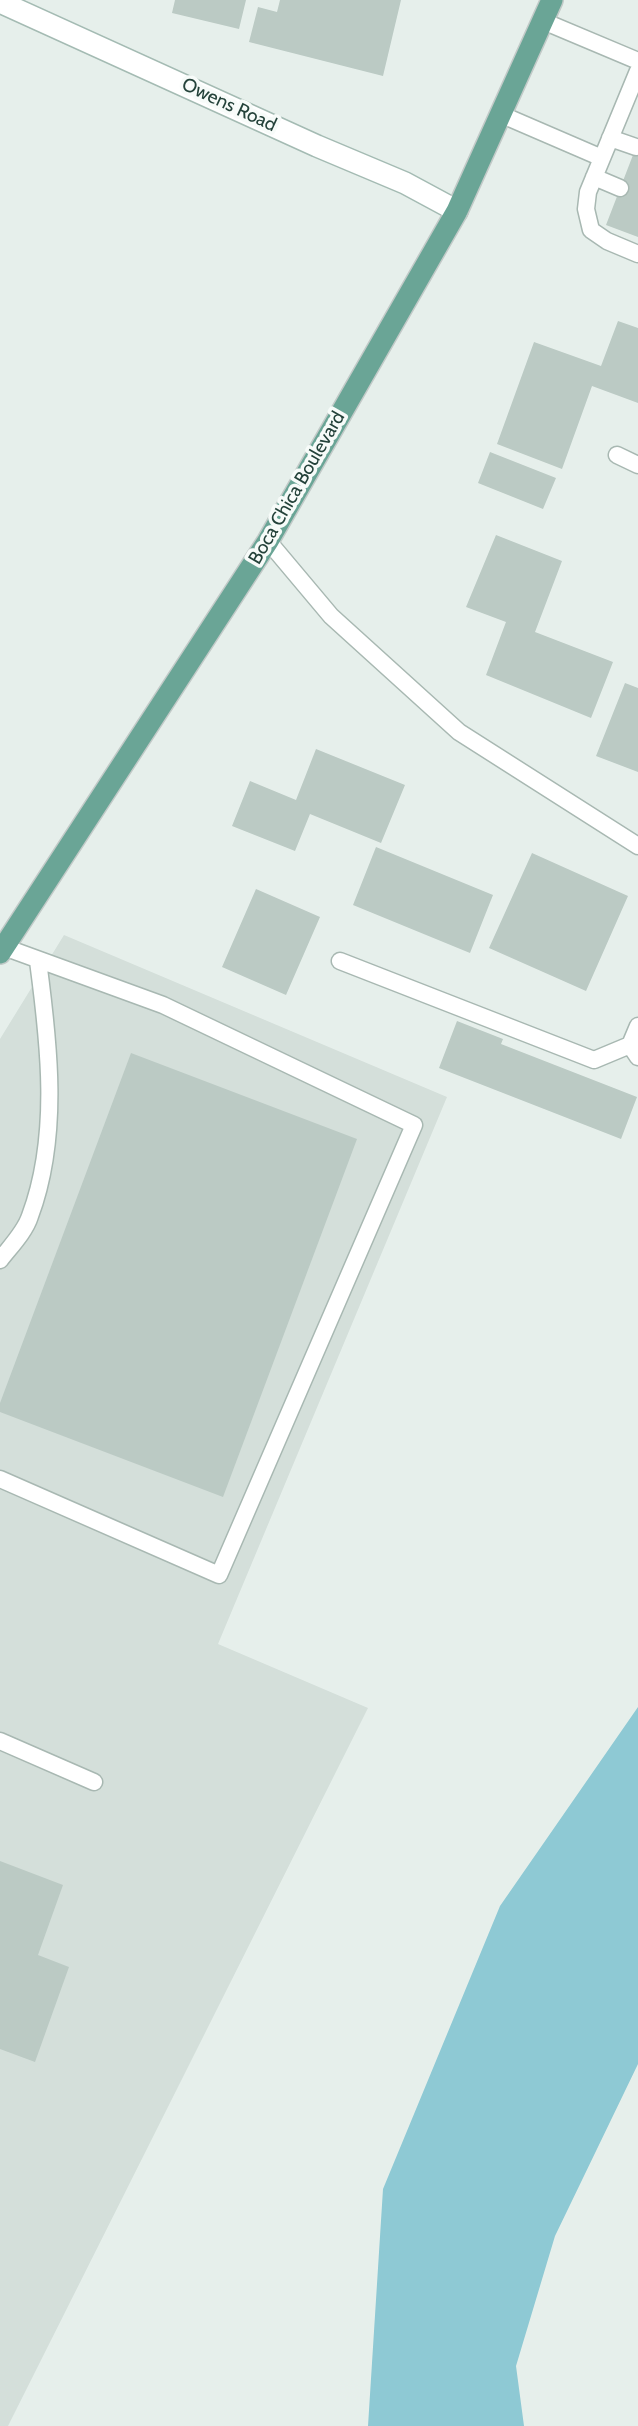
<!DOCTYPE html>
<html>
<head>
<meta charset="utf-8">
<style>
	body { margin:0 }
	canvas { display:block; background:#e6efeb }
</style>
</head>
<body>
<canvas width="638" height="2426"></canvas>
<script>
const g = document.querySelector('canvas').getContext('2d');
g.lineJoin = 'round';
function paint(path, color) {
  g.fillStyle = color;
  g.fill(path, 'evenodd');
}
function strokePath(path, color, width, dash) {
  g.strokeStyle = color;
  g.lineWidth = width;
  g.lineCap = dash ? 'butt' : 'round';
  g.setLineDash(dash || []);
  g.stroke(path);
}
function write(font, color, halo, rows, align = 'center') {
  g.font = font + ' Cabin,sans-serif';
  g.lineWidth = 7;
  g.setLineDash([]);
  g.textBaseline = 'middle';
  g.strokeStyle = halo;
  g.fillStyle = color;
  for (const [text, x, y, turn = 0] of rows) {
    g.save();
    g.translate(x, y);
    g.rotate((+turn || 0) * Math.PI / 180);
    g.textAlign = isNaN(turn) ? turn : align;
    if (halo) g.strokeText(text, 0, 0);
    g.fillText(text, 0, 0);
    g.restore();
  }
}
paint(new Path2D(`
	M64,935L447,1097L218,1644L368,1708L8,2426H0V1039Z`), '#d4dfda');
paint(new Path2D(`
	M638,1707V2064L555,2236L516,2366L524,2426H368L383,2189L500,1906Z`), '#8ec9d4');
paint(new Path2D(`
	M175,0H246L239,29L172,13Z
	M280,0H401L383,76L249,42L258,7L277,12Z
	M638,142V237L606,225Z
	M618,321L638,328V403L592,386L562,469L497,444L534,342L601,366Z
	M490,452L556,478L543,509L478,483Z
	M496,535L562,561L535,632L613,662L591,718L486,675L506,622L466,607Z
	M625,683L638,688V772L596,756Z
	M316,749L405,785L381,843L310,814L295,851L232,826L250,781L296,800Z
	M376,847L493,895L470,953L353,905Z
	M532,853L628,896L586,991L489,948Z
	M256,889L320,917L286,995L222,967Z
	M457,1021L503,1039L501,1044L637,1097L621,1139L439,1068Z
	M131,1053L357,1139L223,1497L0,1412V1403Z
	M0,1861L63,1885L38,1955L69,1967L35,2062L0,2049Z`), '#bbcac4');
const lane = new Path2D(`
	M543,21L638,61
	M638,71L588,192L586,209L591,230L607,241L638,254
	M500,114L602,158
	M610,138L636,147
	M594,177L620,188
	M617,455L638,465
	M268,541L331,616L459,732L638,846
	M340,961L594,1060L630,1045
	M638,1026L630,1045L638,1057
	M0,1260C10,1247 25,1232 30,1216C60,1136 49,1043 38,961
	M0,1479L219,1575L414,1125L163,1005L4,947
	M0,1741L94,1782`);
const secondary = new Path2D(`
	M0,2L317,146L405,183L457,211`);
const primary = new Path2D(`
	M0,953L268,541L457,211L552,0`);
strokePath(lane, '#a8b8b2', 19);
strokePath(secondary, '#a4bbb3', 24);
strokePath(primary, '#c2cac8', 24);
strokePath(lane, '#fff', 16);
strokePath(secondary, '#fff', 21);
strokePath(primary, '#6aa596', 21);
write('19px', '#24423a', '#f7fbf9', [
	["Owens Road",229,105,25],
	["Boca Chica Boulevard",297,488,-60]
]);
</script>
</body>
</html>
